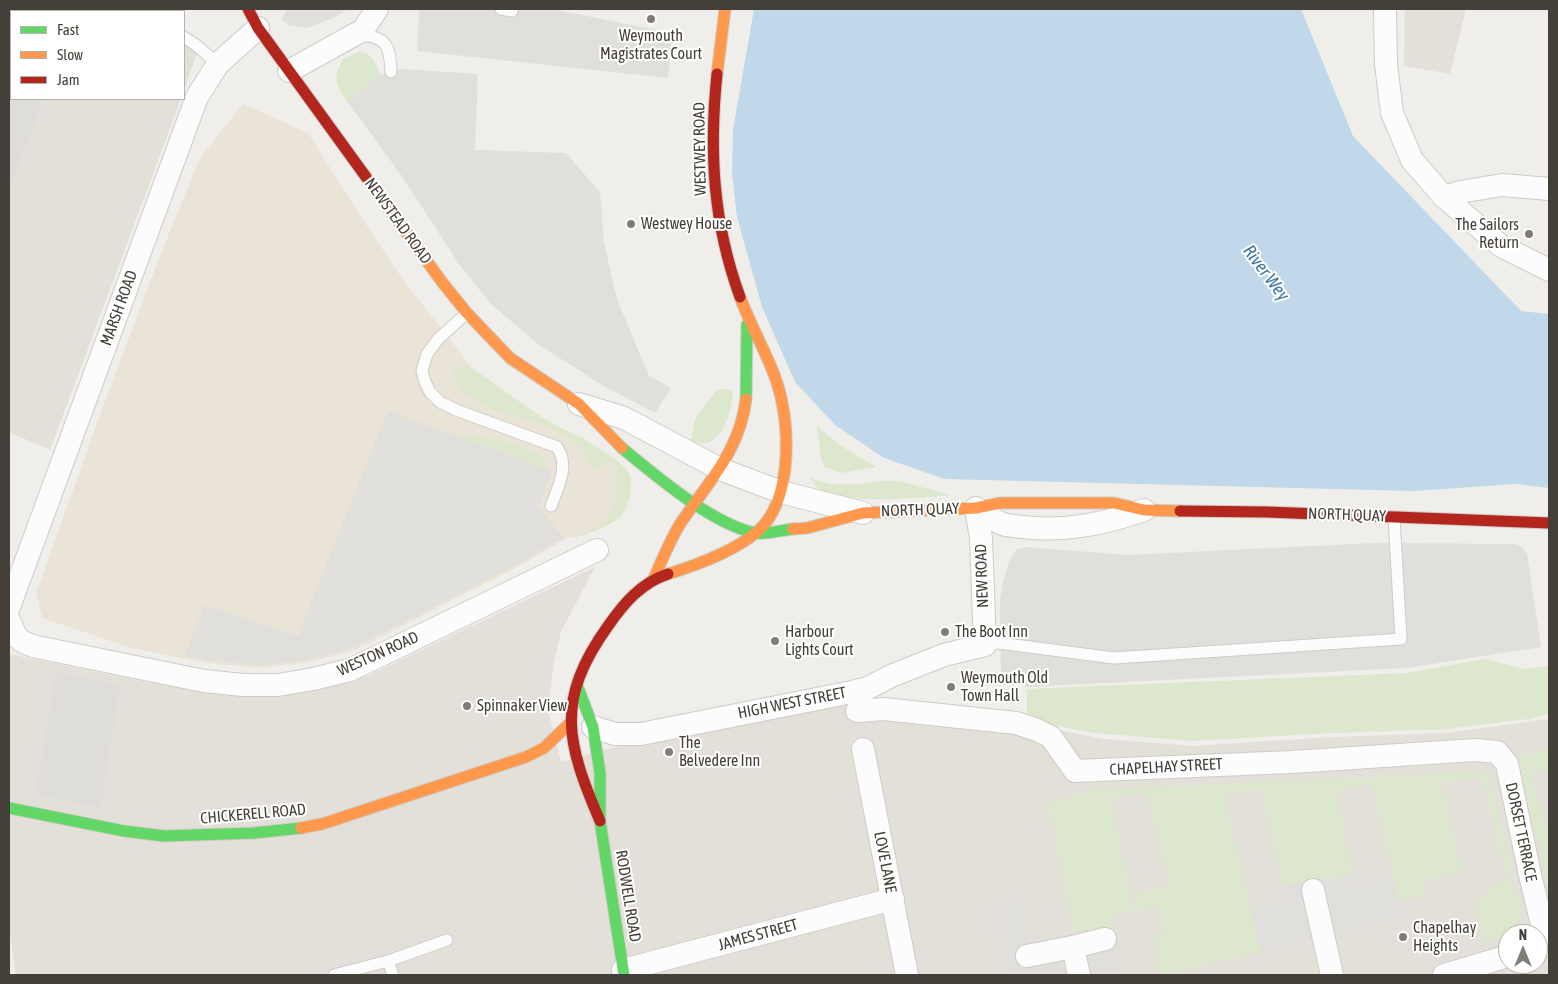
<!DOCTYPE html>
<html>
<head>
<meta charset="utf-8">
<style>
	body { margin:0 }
	#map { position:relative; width:1558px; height:984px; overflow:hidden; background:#f0eeea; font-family:"Asap Condensed",sans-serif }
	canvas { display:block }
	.frame { position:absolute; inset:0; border:10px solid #443f38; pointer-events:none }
	.legend { position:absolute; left:10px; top:10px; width:175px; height:90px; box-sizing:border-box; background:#fff; border:1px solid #b4b2af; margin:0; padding:6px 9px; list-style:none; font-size:15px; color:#443f38 }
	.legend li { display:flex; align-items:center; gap:10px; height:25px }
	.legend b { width:25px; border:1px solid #b4b2af }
	.north { position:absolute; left:1498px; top:924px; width:50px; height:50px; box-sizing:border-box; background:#fff; border:1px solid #b4b2af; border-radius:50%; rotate:0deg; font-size:14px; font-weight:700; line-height:20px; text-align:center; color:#443f38 }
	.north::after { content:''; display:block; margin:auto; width:18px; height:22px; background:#807c76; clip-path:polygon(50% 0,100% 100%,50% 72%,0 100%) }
</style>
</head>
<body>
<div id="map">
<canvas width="1558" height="984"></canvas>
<div class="frame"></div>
<ul class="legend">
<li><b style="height:6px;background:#63d668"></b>Fast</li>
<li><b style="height:6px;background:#ff974d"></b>Slow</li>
<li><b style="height:6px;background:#b3261e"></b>Jam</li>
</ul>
<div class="north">N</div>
</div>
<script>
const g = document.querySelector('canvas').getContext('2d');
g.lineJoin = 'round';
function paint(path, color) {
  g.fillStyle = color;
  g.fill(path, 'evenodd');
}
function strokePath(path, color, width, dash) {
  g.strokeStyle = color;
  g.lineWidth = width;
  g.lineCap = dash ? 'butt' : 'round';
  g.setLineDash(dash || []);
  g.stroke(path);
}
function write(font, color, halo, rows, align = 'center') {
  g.font = font + ' "Asap Condensed",sans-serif';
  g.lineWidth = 4;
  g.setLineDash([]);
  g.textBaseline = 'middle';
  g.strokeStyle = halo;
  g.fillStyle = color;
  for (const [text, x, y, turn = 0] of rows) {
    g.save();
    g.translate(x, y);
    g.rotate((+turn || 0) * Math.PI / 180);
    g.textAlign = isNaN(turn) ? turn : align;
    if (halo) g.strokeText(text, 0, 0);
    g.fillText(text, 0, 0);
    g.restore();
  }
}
paint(new Path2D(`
	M1405,9H1466L1450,74L1404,66Z
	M184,45L198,50L184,90Z
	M46,99H181L50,450L9,432V189Z
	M595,567L561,632L554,662L548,709L561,762L633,742L859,698L1024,723L1104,739L1193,746L1332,737L1445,733L1549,719V975H16L9,928V654L151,683L229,696L307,691L367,676ZM1508,934H1538V964H1508Z`), '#e3e0d9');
paint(new Path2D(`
	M243,104L308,133L369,229L401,277L473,369L521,404L549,422L585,439L630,476L631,487L630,497L626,508L621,517L608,525L580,536L567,538L523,564L356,650L309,662L261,668L206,663L131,648L42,618L36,593L98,420L159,258L200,158Z`), '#eae3d8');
paint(new Path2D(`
	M9,9H166L165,11H11V99H46L9,189Z
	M56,673L120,685L101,807L35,795Z`), '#dfddd9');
paint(new Path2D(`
	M359,52C372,52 377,64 380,75L347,101C335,85 333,77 343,59Z
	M466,365C494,381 518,402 545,419C564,431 623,455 630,476C632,482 631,493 629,499C624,522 601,529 580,536C587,532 595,529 601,524C618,511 620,480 613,462L592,469C588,461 584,451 578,445C546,412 465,421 452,371L460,366Z
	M718,389H727L733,392C731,409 726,438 706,443C701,444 695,442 690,441C693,433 693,425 696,417C698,413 715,393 718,389Z
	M817,426L838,444L876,467L841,473L824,467L821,458Z
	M451,433C477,436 540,442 551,470Z
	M810,478L830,484H858L882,481H899L951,495C921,498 845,505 820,490C816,488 813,482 810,478Z
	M1484,659L1525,669L1549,666V714L1529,719L1447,729L1312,734L1192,741L1094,733L1027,720V689L1407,673Z
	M1549,749V769L1532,773L1543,825L1549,824V893L1518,756Z
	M1479,770L1489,775L1514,872L1507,879C1510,883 1515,888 1517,892C1524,907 1519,927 1504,934C1497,938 1490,940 1485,945L1476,901L1507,879L1481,774L1441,784L1462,871L1423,881L1426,895L1400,901L1371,783L1337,791L1352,875L1282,885L1261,788L1224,795L1261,952L1162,975H1161L1153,939L1164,936L1158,907L1136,911L1134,893L1171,887L1146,792L1111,799L1134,911L1111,916L1113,926L1073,932L1049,805L1088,790L1440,774Z`), '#dde7cd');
paint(new Path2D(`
	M288,9H346L337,16L307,28L288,25L281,19Z
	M419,9H552L672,33L668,78L417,51Z
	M401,69L478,74L475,150L566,153L600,192L604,243L617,299L649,376L671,388L655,413L604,386L539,345L490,303L459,264L401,175L347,101L380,75Z
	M388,411L552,471L539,506L563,538L523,561L355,647L307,660L261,665L206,660L185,656L205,605L298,636Z
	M1374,543L1514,544L1522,547L1527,554L1541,647L1406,668L1025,687L1024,676L1001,677L1000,601L1003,582L1009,562L1016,550L1024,547L1128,555Z
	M1352,877L1355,888L1392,879L1402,917L1261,952L1251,909L1286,901L1282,885Z
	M1021,899L1032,946L1110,931L1122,975H1011L996,906Z`), '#e1dfdb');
paint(new Path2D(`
	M754,9H1301L1353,136L1521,311L1549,314V488L1516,484L1413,491L945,479L884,458L835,425L795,382L762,307L737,217L732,173L733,130Z`), '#c0d8e9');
const lane = new Path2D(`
	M143,9L147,11
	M501,9L512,11V9
	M36,11V9
	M358,35C387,36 390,46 391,72
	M184,37L196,45L218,64
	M467,313L438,339L427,354L422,371L425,382L430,392L440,402L456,410L557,447C570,466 558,487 551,506
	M985,645L999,643L1114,658L1401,639L1394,517
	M388,961L393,975
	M334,975L388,961L447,940`);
const street = new Path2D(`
	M1385,9L1386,64L1392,113L1412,160L1444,197L1501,246L1549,270
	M289,71L363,30L377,9
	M1444,197L1460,192L1502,185L1549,189
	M579,404L624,418L720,469L781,492L863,513
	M976,508C984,513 994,521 1003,524C1008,526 1016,526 1022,527C1065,532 1104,524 1144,510
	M9,607L197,97L218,64L258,28
	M9,620C16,638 18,642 37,647L204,681L243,685H278L313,679L350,670L597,550
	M857,711L884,709L1016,723L1037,730L1051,737L1075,771L1292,762L1475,750L1497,752L1507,764L1530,875L1547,945
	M593,727L615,734H641L852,692L868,688L891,676L944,655L985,645L981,538L976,508
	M863,749L907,975
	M1313,890L1332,975
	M1073,947L1105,939
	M1027,956L1073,947L1079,975
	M623,970L893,899
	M1444,975L1508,956`);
const fast = new Path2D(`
	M746,399L747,325
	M622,448C656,476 712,524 755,533C766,535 782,530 793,529
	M577,685L593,727L600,773V821L624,975
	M9,808L124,831L164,836L254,833L301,828`);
const slow = new Path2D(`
	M717,74L725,9
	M366,177L442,282L467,313L510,358L579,404L622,448
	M793,529L807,528L863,513L976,508L1000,503H1114L1144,510L1180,511
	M668,574C697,565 733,552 757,532C794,500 791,420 775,377C765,350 750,324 740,297
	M653,580C662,561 669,542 680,524C708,482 740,451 746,399
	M301,828L322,824L526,757L544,748L570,723`);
const jam = new Path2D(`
	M248,9L258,28L366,177
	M717,74C709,152 713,223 740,297
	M1180,511L1267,512L1549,523
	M600,821C566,742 555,700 608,626C624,603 641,583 668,574`);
strokePath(lane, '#ceccc8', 13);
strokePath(street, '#ceccc8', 24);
strokePath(fast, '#cecbc2', 13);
strokePath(slow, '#cecbc2', 13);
strokePath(jam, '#cecbc2', 13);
strokePath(lane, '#fdfcfc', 11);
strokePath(street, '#fdfcfc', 22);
strokePath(fast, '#63d668', 11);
strokePath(slow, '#ff974d', 11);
strokePath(jam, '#b3261e', 11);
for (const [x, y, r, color] of [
	[651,19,5,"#807c76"],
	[631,224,5,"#807c76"],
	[1529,234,5,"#807c76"],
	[945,632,5,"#807c76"],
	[775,641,5,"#807c76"],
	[951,687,5,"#807c76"],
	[467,706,5,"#807c76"],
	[669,752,5,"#807c76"],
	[1403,937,5,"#807c76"]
]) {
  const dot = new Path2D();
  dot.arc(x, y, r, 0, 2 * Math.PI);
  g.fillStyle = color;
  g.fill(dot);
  strokePath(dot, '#fff', 2);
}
write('16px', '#443f38', '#fff', [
	["Weymouth",651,36,"center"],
	["Magistrates Court",651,54,"center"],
	["Westwey House",641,224],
	["The Sailors",1519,225,"right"],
	["Return",1519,243,"right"],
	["Harbour",785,632],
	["Lights Court",785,650],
	["The Boot Inn",955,632],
	["Weymouth Old",961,678],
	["Town Hall",961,696],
	["Spinnaker View",477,706],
	["The",679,743],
	["Belvedere Inn",679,761],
	["Chapelhay",1413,928],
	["Heights",1413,946]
], 'left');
write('16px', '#443f38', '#fff', [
	["WESTWEY ROAD",700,149,-91],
	["NEWSTEAD ROAD",398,221,54],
	["MARSH ROAD",119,308,-70],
	["NORTH QUAY",920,510,-2],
	["NORTH QUAY",1347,515,2],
	["NEW ROAD",982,576,-92],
	["WESTON ROAD",378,654,-24],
	["HIGH WEST STREET",792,703,-11],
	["CHAPELHAY STREET",1166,767,-3],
	["CHICKERELL ROAD",253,814,-5],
	["DORSET TERRACE",1521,832,78],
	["LOVE LANE",885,862,79],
	["RODWELL ROAD",628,896,81],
	["JAMES STREET",758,935,-15]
]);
write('italic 18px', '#3d78a4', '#fff', [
	["River Wey",1266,273,53]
]);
</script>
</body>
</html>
